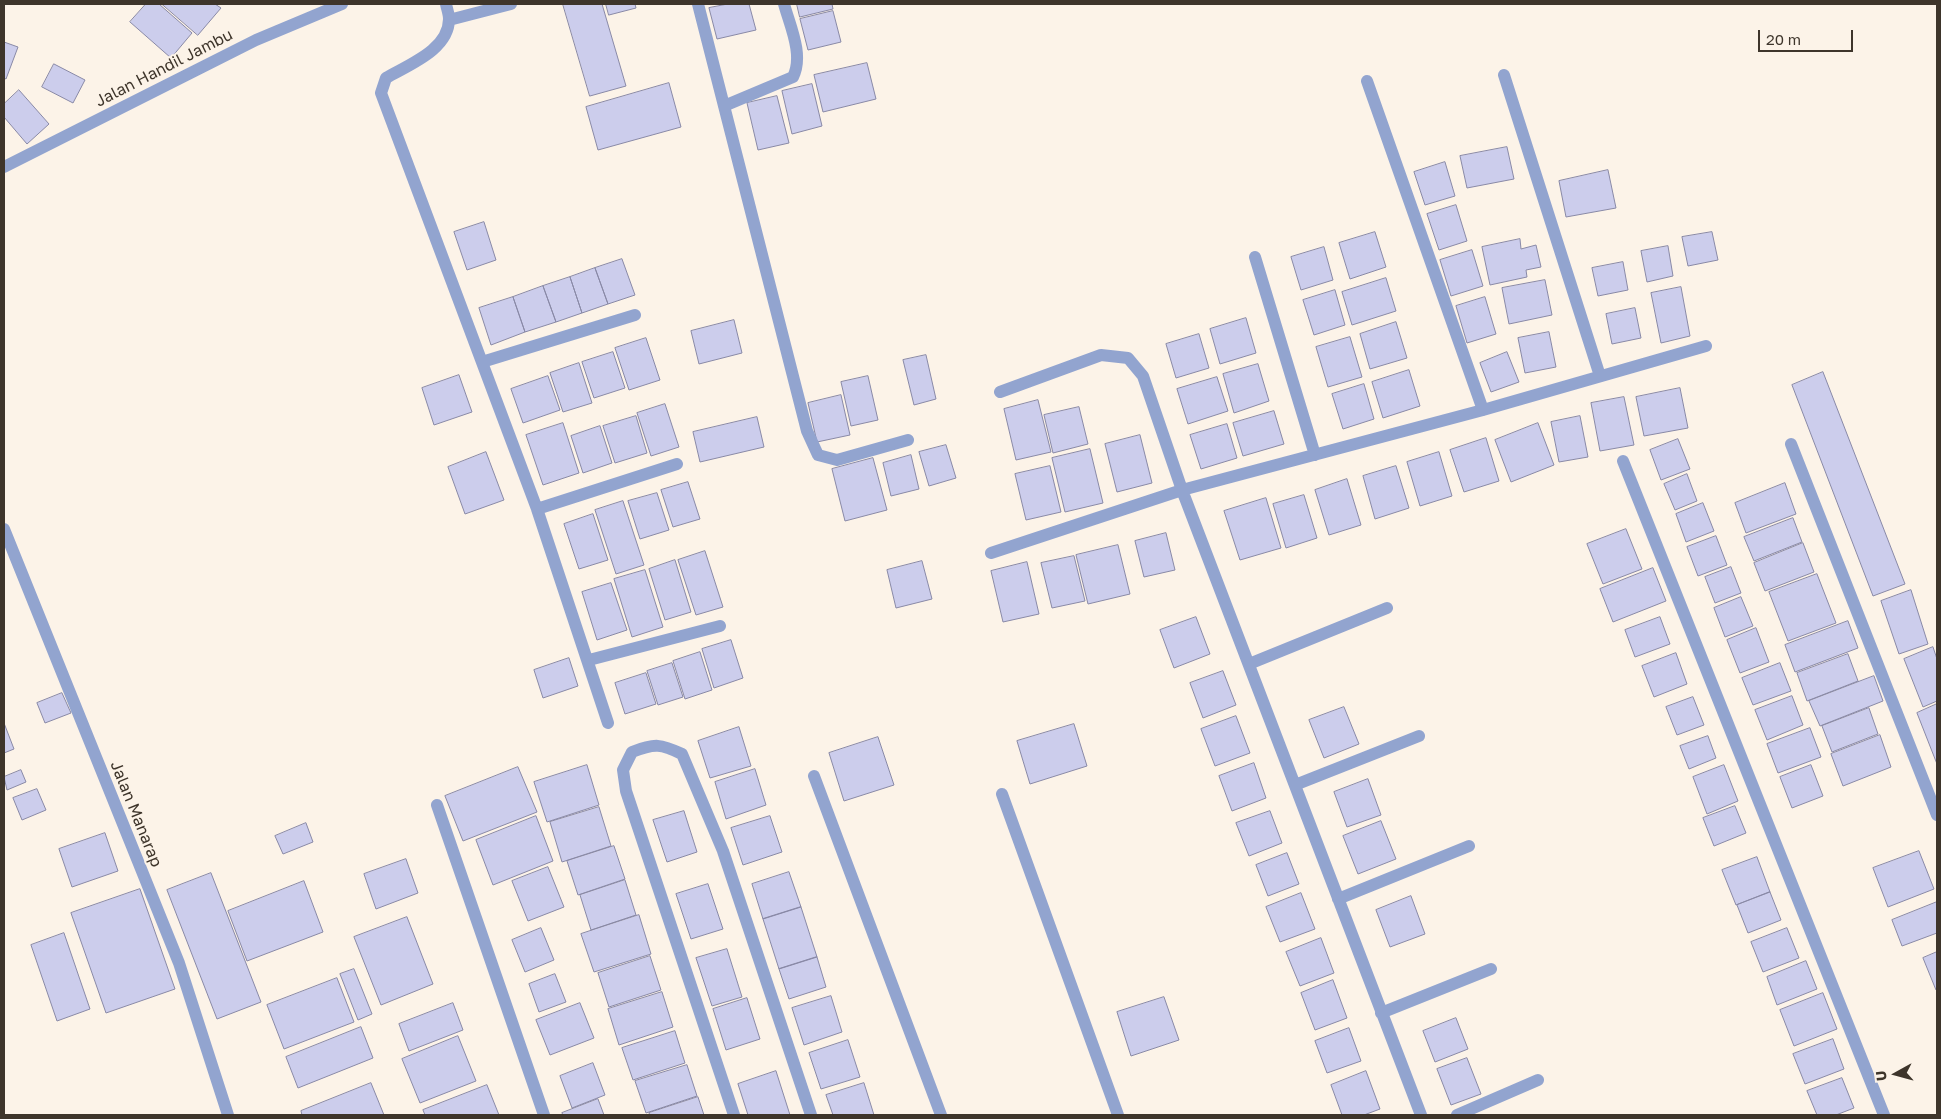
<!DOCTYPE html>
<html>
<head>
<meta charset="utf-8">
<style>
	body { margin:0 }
	#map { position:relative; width:1941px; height:1119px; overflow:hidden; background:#fcf3e8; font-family:"Golos Text",sans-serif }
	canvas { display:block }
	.frame { position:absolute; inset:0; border:5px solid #3e352b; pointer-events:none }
	.north { position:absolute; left:1871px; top:1049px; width:50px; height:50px; -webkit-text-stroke:4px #fcf3e8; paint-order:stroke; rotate:263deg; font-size:14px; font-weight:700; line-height:20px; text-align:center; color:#3e352b }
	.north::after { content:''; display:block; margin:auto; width:18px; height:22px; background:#3e352b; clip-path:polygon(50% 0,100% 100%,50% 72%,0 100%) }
	.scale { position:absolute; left:1758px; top:30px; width:95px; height:22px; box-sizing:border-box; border:2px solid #3e352b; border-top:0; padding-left:6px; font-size:15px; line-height:18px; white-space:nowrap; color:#3e352b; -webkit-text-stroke:4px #fcf3e8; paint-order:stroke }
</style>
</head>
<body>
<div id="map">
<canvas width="1941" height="1119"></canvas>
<div class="frame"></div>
<div class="north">U</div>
<div class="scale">20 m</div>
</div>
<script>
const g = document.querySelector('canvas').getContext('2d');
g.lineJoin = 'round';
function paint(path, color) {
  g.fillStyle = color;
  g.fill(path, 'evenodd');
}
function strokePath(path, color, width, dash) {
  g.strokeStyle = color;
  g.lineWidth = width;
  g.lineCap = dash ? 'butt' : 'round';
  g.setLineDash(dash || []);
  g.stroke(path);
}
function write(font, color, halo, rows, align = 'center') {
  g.font = font + ' "Golos Text",sans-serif';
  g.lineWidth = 4;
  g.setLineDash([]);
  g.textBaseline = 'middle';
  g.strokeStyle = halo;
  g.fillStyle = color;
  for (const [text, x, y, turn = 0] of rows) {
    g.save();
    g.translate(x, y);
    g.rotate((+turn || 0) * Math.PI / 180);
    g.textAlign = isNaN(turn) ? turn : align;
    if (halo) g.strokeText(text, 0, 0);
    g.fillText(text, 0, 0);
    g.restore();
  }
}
const building = new Path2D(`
	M146,4H159L192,33L171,58L130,22Z
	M162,4H215L221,8L198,35Z
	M563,4H602L626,86L590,96Z
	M606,4H635L636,8L609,15Z
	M728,4H749L756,30L717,39L709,8Z
	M797,4H832L833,9L800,17Z
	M833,11L841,42L808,50L800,19Z
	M4,42L18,47L6,79L4,78Z
	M867,63L876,99L823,112L814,75Z
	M54,64L85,80L73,103L42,87Z
	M669,83L681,127L598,150L586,107Z
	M812,84L822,126L792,134L782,91Z
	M19,90L49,124L27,144L4,117V104Z
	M777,96L789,143L758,150L747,103Z
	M1507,147L1514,179L1467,188L1460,156Z
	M1445,162L1455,196L1425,205L1414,172Z
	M1608,170L1616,208L1566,217L1559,181Z
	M1456,205L1467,241L1439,250L1427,214Z
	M484,222L496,260L467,270L454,232Z
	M1375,232L1386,267L1350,279L1339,243Z
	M1712,232L1718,260L1688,266L1682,237Z
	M1520,239L1521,249L1536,245L1541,267L1526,270L1527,277L1490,285L1482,247Z
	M1668,246L1673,276L1647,282L1641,251Z
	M1324,247L1333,280L1301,290L1291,257Z
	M1472,250L1483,286L1451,296L1440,260Z
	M622,259L635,295L608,304L595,268Z
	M1623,262L1628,290L1598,296L1592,268Z
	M595,268L608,304L582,313L570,277Z
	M570,277L582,313L556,322L543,286Z
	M1386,278L1396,311L1352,325L1342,292Z
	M1545,280L1552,315L1509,324L1502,288Z
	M543,286L556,322L525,332L513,297Z
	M1681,287L1690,336L1661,343L1651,293Z
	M1335,290L1345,325L1314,335L1303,300Z
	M513,297L525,332L491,345L479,308Z
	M1485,297L1496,334L1467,343L1456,306Z
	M1635,308L1641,338L1612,344L1606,314Z
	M1246,318L1256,353L1220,364L1210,329Z
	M734,320L742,353L699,364L691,331Z
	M1396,322L1407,358L1370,369L1360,334Z
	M1549,332L1556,367L1525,373L1518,338Z
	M1199,334L1209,368L1176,378L1166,344Z
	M1350,337L1362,377L1328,387L1316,347Z
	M646,338L660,380L629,390L615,348Z
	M613,352L625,388L594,398L582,362Z
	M1507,352L1519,382L1491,392L1480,363Z
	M926,355L936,399L914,405L903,360Z
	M579,363L592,403L563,412L550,373Z
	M1258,364L1269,401L1234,413L1223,374Z
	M1409,370L1420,406L1383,418L1372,382Z
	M1823,372L1905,584L1873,596L1792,385Z
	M459,375L472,412L434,425L422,388Z
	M548,376L560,410L523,423L511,389Z
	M868,376L878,420L851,426L841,382Z
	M1217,377L1228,411L1188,424L1177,389Z
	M1364,384L1374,419L1343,429L1332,394Z
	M1680,388L1688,428L1644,436L1636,397Z
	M841,395L850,435L817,442L808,403Z
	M1624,397L1634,445L1600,451L1591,403Z
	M1038,400L1051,452L1016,460L1004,409Z
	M665,404L679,447L651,456L637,413Z
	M1079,407L1088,444L1053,453L1044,415Z
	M1274,411L1284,444L1243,456L1233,423Z
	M636,416L647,453L615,463L603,426Z
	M1580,416L1588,457L1559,462L1551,422Z
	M757,417L764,447L700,462L693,432Z
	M563,423L579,473L543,485L526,435Z
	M1538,423L1554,465L1511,482L1495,440Z
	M1227,424L1237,458L1201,469L1190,435Z
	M600,426L612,463L583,473L571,436Z
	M1140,435L1152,483L1117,492L1105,444Z
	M1486,438L1499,481L1464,492L1450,450Z
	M1678,439L1690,469L1661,480L1650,450Z
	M946,445L956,478L929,486L919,452Z
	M1090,449L1103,503L1065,512L1052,458Z
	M486,452L504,500L465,514L448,467Z
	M1439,452L1452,496L1420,506L1407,462Z
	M911,455L919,489L891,496L883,463Z
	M873,458L887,510L845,521L832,469Z
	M1050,466L1061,512L1026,520L1015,474Z
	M1396,466L1409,508L1375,519L1363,476Z
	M1687,474L1697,501L1675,510L1664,484Z
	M1347,479L1361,525L1329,535L1315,490Z
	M688,482L700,519L673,527L661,490Z
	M1785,483L1796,514L1746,533L1735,503Z
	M657,493L669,530L640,539L628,501Z
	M1304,495L1317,538L1286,548L1273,504Z
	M1266,498L1281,548L1240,560L1224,511Z
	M623,501L644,565L616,574L595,510Z
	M1703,503L1714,531L1686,542L1676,514Z
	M593,514L608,560L579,569L564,524Z
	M1793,518L1802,542L1754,561L1744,537Z
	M1626,529L1642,569L1603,584L1587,544Z
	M1166,533L1175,570L1144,577L1135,541Z
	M1716,536L1727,565L1698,576L1687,547Z
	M1803,543L1814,572L1765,591L1754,563Z
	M1118,545L1130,594L1088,604L1076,555Z
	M705,551L723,607L696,615L678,560Z
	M1074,556L1085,601L1052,608L1041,563Z
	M675,560L691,612L665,620L649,569Z
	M922,561L932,599L896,608L887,570Z
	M1027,562L1039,614L1003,622L991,571Z
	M1731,567L1741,593L1715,603L1705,577Z
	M1653,568L1666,601L1613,622L1600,589Z
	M645,570L663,627L632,637L614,579Z
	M1817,574L1836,623L1788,641L1769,592Z
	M611,583L627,630L597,640L582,592Z
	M1911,590L1928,644L1899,654L1881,601Z
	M1741,597L1753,626L1725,637L1714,608Z
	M1196,617L1210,654L1174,668L1160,630Z
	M1660,617L1670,644L1635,657L1625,630Z
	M1848,621L1858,648L1795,672L1785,645Z
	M1756,628L1769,662L1740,673L1727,640Z
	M731,640L743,678L714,688L702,649Z
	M1933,647L1937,659V701L1923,707L1904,659Z
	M700,652L712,690L685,699L673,661Z
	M1676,653L1687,684L1654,697L1642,666Z
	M1848,654L1858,681L1807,701L1797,673Z
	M569,658L578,686L543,698L534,670Z
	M672,663L683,697L658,705L647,671Z
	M1780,663L1791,691L1753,705L1742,678Z
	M1223,671L1236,705L1203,718L1190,683Z
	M646,673L656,704L625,714L615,683Z
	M1874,676L1883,701L1820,726L1809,701Z
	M62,693L71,713L45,723L37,703Z
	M1792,696L1803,725L1767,740L1755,710Z
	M1693,697L1704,725L1677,735L1666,707Z
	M1937,704V764L1917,713Z
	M1344,707L1359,744L1324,758L1309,720Z
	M1869,708L1878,734L1832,752L1822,726Z
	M1236,716L1250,753L1215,766L1201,729Z
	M4,723L14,749L4,753Z
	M1074,724L1087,766L1030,784L1017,741Z
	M739,727L751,766L710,778L698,741Z
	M1810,728L1821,757L1778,773L1767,744Z
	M1880,735L1891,767L1843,786L1831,754Z
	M1708,736L1716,758L1689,769L1680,746Z
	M878,737L894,785L844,801L829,753Z
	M1254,763L1266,798L1232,811L1219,776Z
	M587,765L599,805L547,822L534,782Z
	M1724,765L1738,801L1707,814L1693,777Z
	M1811,765L1823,796L1792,808L1780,777Z
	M518,767L537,812L463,841L445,796Z
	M755,769L766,805L726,819L715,782Z
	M21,770L26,782L7,790L4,777Z
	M1368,779L1381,815L1347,827L1334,792Z
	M37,789L46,810L22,820L13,798Z
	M1735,806L1746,833L1714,846L1703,818Z
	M599,807L611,846L562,862L550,822Z
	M684,811L697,852L667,862L653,820Z
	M1270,811L1282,843L1249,856L1236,823Z
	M536,816L553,861L493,885L476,840Z
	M770,816L782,852L743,865L731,828Z
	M1381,821L1396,859L1358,874L1343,836Z
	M306,823L313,842L283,854L275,836Z
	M105,833L118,871L72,887L59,849Z
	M614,846L625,879L578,895L567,861Z
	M1919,851L1934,889L1888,907L1873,868Z
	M1287,853L1299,884L1268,896L1256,865Z
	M1757,857L1770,892L1736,905L1722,870Z
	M406,859L418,893L376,909L364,874Z
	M548,867L564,907L528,921L512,881Z
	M789,872L801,907L763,919L752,884Z
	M211,873L261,1002L217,1019L167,890Z
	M625,880L636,915L591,930L580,895Z
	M304,881L323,932L247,961L228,911Z
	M708,884L723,929L691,939L676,894Z
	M140,889L175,989L106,1013L71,913Z
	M1770,892L1781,920L1748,933L1737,905Z
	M1301,893L1315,929L1280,942L1266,907Z
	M1411,896L1425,934L1390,947L1376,910Z
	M1937,902V933L1902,946L1892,920Z
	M801,907L817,957L779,969L763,919Z
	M639,915L651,954L594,972L581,934Z
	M407,917L433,984L381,1005L354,937Z
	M541,928L554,960L525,972L512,940Z
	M1787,928L1799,958L1763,972L1751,942Z
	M64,933L90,1009L57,1021L31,945Z
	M1321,938L1334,973L1300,986L1286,952Z
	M727,949L742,997L712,1006L696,958Z
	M1937,952V990H1936L1923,958Z
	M650,956L661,990L609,1007L598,973Z
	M817,957L826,987L789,999L779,969Z
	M1806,961L1817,989L1777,1005L1767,977Z
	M354,969L372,1014L358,1020L340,974Z
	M555,974L566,1002L539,1012L529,984Z
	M337,978L354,1022L284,1049L267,1005Z
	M1333,980L1347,1018L1315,1030L1301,993Z
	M662,992L673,1027L619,1045L608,1009Z
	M1823,993L1837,1029L1794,1046L1780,1010Z
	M831,996L842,1032L804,1045L792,1008Z
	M1164,997L1179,1040L1131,1056L1117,1012Z
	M747,998L760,1039L726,1050L713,1009Z
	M453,1003L463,1030L409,1051L399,1024Z
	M580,1003L594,1038L550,1055L536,1020Z
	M1456,1018L1468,1049L1435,1062L1423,1031Z
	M361,1027L373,1058L298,1088L286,1057Z
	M1349,1028L1361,1061L1327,1073L1315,1041Z
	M675,1031L685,1063L633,1080L622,1048Z
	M458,1036L476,1081L420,1103L402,1059Z
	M1833,1039L1844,1069L1805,1084L1793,1054Z
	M848,1040L860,1077L821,1089L809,1053Z
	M1467,1058L1481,1094L1451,1105L1437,1069Z
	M593,1063L605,1095L572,1108L560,1076Z
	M687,1065L697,1096L646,1113L635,1081Z
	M776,1071L790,1115H748L738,1084Z
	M1366,1071L1380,1109L1364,1115H1342L1331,1085Z
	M1842,1078L1854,1108L1836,1115H1817L1807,1091Z
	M371,1083L384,1115H302L301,1111Z
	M864,1083L874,1115H833L826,1095Z
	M487,1085L499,1115H425L423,1110Z
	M698,1097L704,1115H650L649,1113Z
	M598,1099L604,1115H563L562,1113Z`);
paint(building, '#cccdec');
strokePath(building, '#8989a6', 1);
strokePath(new Path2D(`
	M446,4C447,9 449,14 449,19C449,50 408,65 386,78L381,93L537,509L608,723
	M698,4L807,431L818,455L837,460L908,440
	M449,20L511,4
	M1504,75L1600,376
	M1367,81L1483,410
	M724,106L793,77C804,55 790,26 784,4
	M4,167L256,40L342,4
	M1255,257L1315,455
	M482,362L635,315
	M1000,392L1101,355L1128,358L1143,376L1182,490L1421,1115
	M1791,444L1937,815
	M1623,461L1884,1115
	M537,509L677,464
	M4,529L179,963L228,1115
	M991,553L1182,490L1483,410L1706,346
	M589,660L720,626
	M1249,664L1387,608
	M814,776L941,1115
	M1295,785L1419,736
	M1002,794L1118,1115
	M437,805L544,1115
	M1338,899L1469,846
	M1381,1013L1491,969
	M734,1115L626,791L623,770L632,752C655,743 661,744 682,754L723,851L811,1115
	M1457,1115L1538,1080`), '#92a4cf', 12);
write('16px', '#3e352b', '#fcf3e8', [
	["Jalan Handil Jambu",164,68,-27],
	["Jalan Manarap",136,814,68]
]);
</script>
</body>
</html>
